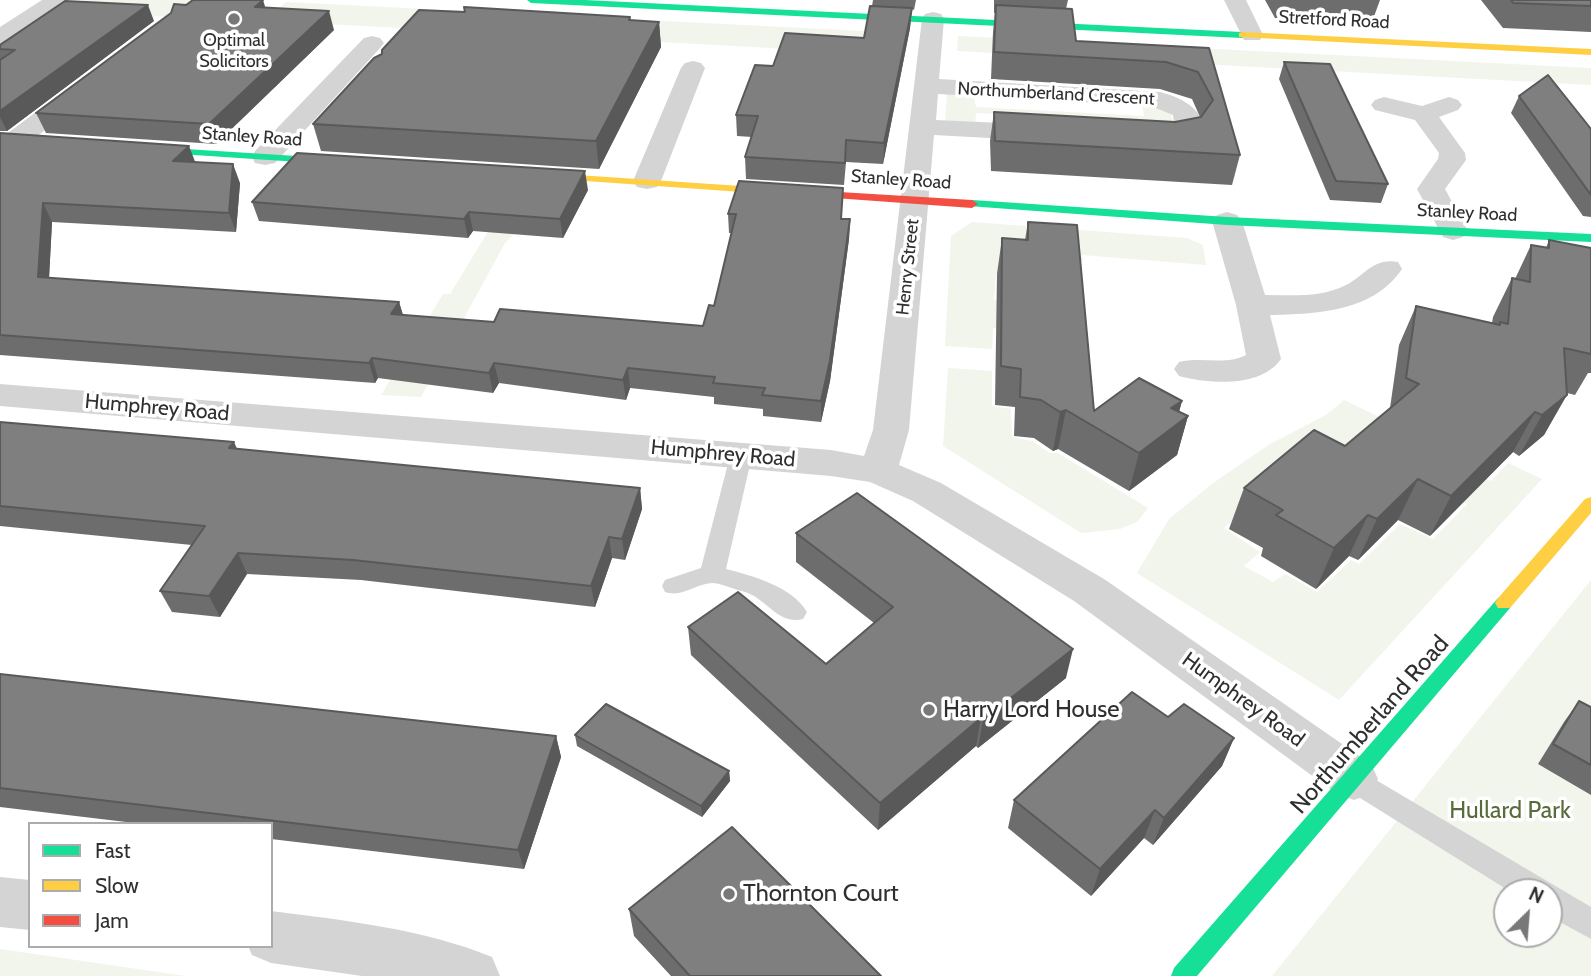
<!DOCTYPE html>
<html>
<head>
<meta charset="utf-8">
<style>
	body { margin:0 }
	#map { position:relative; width:1591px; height:976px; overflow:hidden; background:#fff; font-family:Cabin,sans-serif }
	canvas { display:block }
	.legend { position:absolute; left:28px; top:822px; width:245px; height:126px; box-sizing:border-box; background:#fff; border:2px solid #acacac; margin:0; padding:9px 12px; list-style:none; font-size:21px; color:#2f2f2f }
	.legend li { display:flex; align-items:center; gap:14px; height:35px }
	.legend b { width:35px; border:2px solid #acacac }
	.north { position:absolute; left:1493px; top:878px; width:70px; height:70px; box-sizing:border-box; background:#fff; border:2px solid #acacac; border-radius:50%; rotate:25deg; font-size:19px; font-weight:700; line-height:28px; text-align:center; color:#2f2f2f }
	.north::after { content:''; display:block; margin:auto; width:24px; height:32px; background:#787878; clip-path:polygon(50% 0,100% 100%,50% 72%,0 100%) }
</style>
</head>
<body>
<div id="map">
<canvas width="1591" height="976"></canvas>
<ul class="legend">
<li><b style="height:9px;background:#16e098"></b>Fast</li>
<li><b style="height:9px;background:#ffcf43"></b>Slow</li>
<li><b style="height:9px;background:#f24e42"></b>Jam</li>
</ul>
<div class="north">N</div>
</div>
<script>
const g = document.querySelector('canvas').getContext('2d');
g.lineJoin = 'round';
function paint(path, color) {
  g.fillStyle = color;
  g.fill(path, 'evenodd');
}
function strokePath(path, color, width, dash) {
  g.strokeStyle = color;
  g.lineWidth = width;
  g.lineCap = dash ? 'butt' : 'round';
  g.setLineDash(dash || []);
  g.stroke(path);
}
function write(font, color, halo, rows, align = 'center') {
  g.font = font + ' Cabin,sans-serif';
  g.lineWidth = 7;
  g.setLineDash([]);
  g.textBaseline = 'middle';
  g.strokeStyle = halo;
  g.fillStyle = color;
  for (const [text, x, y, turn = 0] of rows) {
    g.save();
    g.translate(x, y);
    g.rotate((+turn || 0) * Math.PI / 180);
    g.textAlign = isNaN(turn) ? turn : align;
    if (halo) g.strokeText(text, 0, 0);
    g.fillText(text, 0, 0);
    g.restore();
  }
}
paint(new Path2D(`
	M84,0H210L189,18L66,12Z
	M286,2L903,33L901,55L272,21L270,16Z
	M958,36L1591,68V85L957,51Z
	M947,91L973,92L976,107L1144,116L1142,101L1170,107L1174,128L1146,122L976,113L975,126L945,124Z
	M514,189V234L505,243L421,397L381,395L443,294H450Z
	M972,222L1187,238L1203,245L1206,265L1082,255L1083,261L1020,256L1021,275L996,274L994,300L1001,301L1000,328H993L992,349L945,346L951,236Z
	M948,368L992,371V406L1011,409L1012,437L1032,441L1050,453H1058L1148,508L1137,522L1120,529L1081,533L943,446Z
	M1344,400L1394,424L1328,482L1296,467L1224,528L1260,552L1244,566L1273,582L1285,574L1317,592L1351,560L1359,564L1400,524L1433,539L1467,504L1455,497L1476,475L1491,481L1508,463L1542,479L1339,700L1137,573L1169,519L1213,483L1270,444L1326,415Z
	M1591,580V976H1272ZM1507,892H1549V934H1507Z
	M0,949L186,976H0Z`), '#f2f5ec');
paint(new Path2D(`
	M741,449L749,451L752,456L726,569C752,576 792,586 807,612L803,619C779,626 766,598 745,592C736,590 723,584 713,583C696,583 683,598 665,592L662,586L665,580L701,568L730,456L733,451Z
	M1354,767L1591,907V939L1549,916V892H1511L1344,788L1340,779L1344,770Z`), '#d4d4d4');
paint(new Path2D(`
	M42,0H68L8,42L0,44V27Z
	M1224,0H1246L1263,35L1260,40H1244Z
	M933,12L941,14L944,19L939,79L1160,92C1227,109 1209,161 1144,145L1140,139L1144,133L1175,131L1173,115L1151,106L938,94L936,120L1044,125L1053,127L1057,133L1053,139L1044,141L934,135L909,430L899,465L941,483L1104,579L1371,764L1378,779L1371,794L1354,800L1337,794L1074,601L913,501L870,482L831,476L0,406V384L831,450L864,456L873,430L922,19L925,14Z
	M372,36L380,38L384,43L380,48L275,163L265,165L255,163L252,157L255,151L364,38Z
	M693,61L701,63L705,68L661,181L657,187L647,189L637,187L633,181L681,68L685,63Z
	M81,83L90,85L93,90L90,95L22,148L13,150L4,148L0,142L4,136L72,85Z
	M1384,97L1422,106L1449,97L1458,100L1462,105L1458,110L1439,117L1465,153L1466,160L1445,189L1468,231L1463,237L1453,240L1443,237L1417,189L1438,159L1439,153L1415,120L1375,110L1371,105L1375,100Z
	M1227,212L1237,215L1242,221L1265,295C1292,295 1321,298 1346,285C1365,275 1374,257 1398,262L1402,269C1373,312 1317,314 1270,315L1281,359C1261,388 1209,384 1179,376L1174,369L1179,362C1201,356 1225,366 1246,355L1236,305L1212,221L1217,215Z
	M0,877L30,880V930L0,927Z
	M271,911C343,920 424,929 492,957L500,976H362L271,963L252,955L248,946H271Z`), '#d4d4d4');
paint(new Path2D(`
	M527,0H585L1242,32L1247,35L1242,38L531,3Z
	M138,146L344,159L350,162L344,165L134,151L133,149Z
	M972,200L1227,217L1591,234V242L1227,225L968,206V202Z
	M1504,596L1510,598L1513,603L1510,608L1197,976H1171L1174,968L1498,598Z`), '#16e098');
paint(new Path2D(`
	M1242,32L1591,49V55L1239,37V33Z
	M533,172L756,187L762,190L756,193L529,177V173Z
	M1591,497V513L1510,608H1498L1495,603L1498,598L1585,499Z`), '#ffcf43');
paint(new Path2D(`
	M756,187L972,200L978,204L972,208L752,192V188Z`), '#f24e42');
paint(new Path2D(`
	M873,0H916L914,10L912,9L910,28L883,164L846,162L844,185L746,179L745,157L752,137L737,136L736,115L773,66L864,38L872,6Z
	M994,0H1068L1066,9L1076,41L1209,48L1240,155L1232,185L991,171L990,141L994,112L1175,122L1200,117L1192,99L1160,89L991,79L993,32L995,13H994Z
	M1265,0H1380L1372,22L1275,18Z
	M1481,0H1591V32L1503,28Z
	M266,8L334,30L216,144L46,133L36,113Z
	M465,12L630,17L631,20L659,22L661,47L599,169L321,151L313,124L382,54Z
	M154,21L7,131H0V45Z
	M1284,62L1388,184L1381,203L1330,200L1279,79Z
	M1519,96L1591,129V217L1583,216L1511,113Z
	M0,133L195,162L240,183L236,232L52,222L49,278L399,302L403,315L494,322L703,326L714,306L732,233H729L728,214L850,219L849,239L830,381L821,422L763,416V409L714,404V397L630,388L626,400L499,383L493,393L378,378L375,383L0,355Z
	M588,190L563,238L473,231L468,238L259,221L252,202Z
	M1028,222L1094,411L1182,401L1179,412L1188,416L1177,455L1129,491L1058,449L1053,451L1034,438L1014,436L1015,407L995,405L997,274L1002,238L1025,240Z
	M1549,240L1591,248V373H1588L1575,395L1567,393L1544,435L1519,456L1513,452L1430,536L1398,520L1358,560L1349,556L1316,589L1261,556L1263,548L1229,529L1244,488L1345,446L1390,408L1399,345L1416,306L1492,323L1493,317L1512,278L1515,279L1531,245L1546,248Z
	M0,422L237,449L640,488L642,509L625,560L612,558L595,607L361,580L247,574L220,617L172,612L160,591L192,545L0,526Z
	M796,533L1066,678L978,748L976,746L878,830L691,655L688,627L826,664L874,623L796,562Z
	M0,674L556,736L561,757L524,869L271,839V824H143L0,807Z
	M1579,701L1591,707V795L1538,764L1564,722Z
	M1168,717L1234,738L1222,766L1153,845L1144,838L1091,896L1008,828L1014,800Z
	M575,735L729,771L730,781L702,817L577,746Z
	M629,909L881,976H671L634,936Z`), '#6d6d6d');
paint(new Path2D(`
	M263,0L269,19L255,7Z
	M148,5L154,21L7,131L0,117V111Z
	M912,8L910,28L883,164L884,143Z
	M329,11L334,30L216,144L209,124Z
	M659,22L661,47L599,169L596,141Z
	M189,146L196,164L173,161Z
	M233,164L240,183L236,232L229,213Z
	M585,171L588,190L563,238L560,219Z
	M43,203L52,222L48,297L38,277Z
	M469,212L473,231L468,238L464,219Z
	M850,219L849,239L830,381L821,422V401Z
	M399,302L405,322L391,314Z
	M372,358L378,378L375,383L369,363Z
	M494,363L499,383L493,393L489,373Z
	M628,368L630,388L626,400L623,380Z
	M1567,395L1544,435L1519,456L1542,415Z
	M1182,401L1175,426L1188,416L1177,455L1129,491L1139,453L1171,408Z
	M1066,410L1058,449L1053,451L1060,412Z
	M1535,412L1513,452L1430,536L1451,496Z
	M234,442L243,462L229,448Z
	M1418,479L1398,520L1358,560L1377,519Z
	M640,488L642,509L625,560L622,539Z
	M1368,515L1349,556L1316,589L1334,548Z
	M609,537L612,558L595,607L591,586Z
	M238,553L247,574L220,617L209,596Z
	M1073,649L1066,678L978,748L983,720Z
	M981,718L976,746L878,830L880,803Z
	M556,736L561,757L524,869L518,850Z
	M1234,738L1222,766L1153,845L1164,818Z
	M729,771L730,781L702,817L701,806Z
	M1155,810L1144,838L1091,896L1100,869Z`), '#595959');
const building = new Path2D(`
	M193,0H263L255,7L329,11L209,124L36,113L171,13L174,4L186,5Z
	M1511,0H1591V6L1513,3Z
	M65,1L148,5L0,111V60L15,50L0,49V45Z
	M996,5L1072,9L1076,41L1209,48L1240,155L995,141L994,112L1175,122L1201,117L1213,100L1198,72L1166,62L994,52Z
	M870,6L912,8L884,143L846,140L845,163L745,157L758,116L736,115L755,65L773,66L785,33L864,38Z
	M464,7L630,17L629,20L659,22L596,141L313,124L374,58L382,54V50L419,10L465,12Z
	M1284,62L1330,64L1388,184L1336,181Z
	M1548,75L1591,129V195L1519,96Z
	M0,133L189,146L173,161L233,164L229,213L43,203L38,277L399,302L391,314L494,322L500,309L703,326L709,305L714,306L736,214H728L739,181L843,188L841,219H850L830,360L821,401L762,395L765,388L713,383L715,377L628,368L623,380L494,363L489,373L372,358L369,363L0,335Z
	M297,153L585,171L560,219L469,212L464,219L252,202Z
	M1028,222L1077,225L1094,411L1139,378L1182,401L1171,408L1188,416L1139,453L1066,410L1060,412L1041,400L1020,397L1021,369L1001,366L1002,238L1028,240Z
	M1549,240L1591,248V354L1564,348L1567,395L1542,415L1535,412L1451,496L1418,479L1377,519L1368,515L1334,548L1276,515L1283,510L1244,488L1314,430L1345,446L1419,384L1406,378L1416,306L1500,325V322L1508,324L1512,278L1530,282L1531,245L1549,248Z
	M0,422L234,442L229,448L640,488L622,539L609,537L591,586L353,560L238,553L209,596L160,591L205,526L0,506Z
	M857,493L1073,649L983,720L981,718L880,803L688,627L738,592L826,664L893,607L796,533Z
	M0,674L556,736L518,850L0,788Z
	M1132,692L1168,717L1184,704L1234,738L1164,818L1155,810L1100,869L1014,800Z
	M1579,701L1591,707V765L1553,744Z
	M606,704L729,771L701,806L575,735Z
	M732,827L881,976H690L629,909Z`);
paint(building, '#7f7f7f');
strokePath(building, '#595959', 2);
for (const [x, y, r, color] of [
	[234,19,7,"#787878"],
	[929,710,7,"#787878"],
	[729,894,7,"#787878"]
]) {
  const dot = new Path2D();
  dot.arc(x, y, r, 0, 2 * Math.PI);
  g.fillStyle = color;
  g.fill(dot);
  strokePath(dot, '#fff', 2.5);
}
write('18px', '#2f2f2f', '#fff', [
	["Stretford Road",1334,20,3],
	["Northumberland Crescent",1056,94,3],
	["Stanley Road",252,137,4],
	["Stanley Road",901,180,4],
	["Stanley Road",1467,213,3],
	["Henry Street",908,267,-84]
]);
write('18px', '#2f2f2f', '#fff', [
	["Optimal",234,41],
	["Solicitors",234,62]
]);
write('21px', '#2f2f2f', '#fff', [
	["Humphrey Road",157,408,5],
	["Humphrey Road",723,454,5],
	["Humphrey Road",1243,700,36]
]);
write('24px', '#2f2f2f', '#fff', [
	["Harry Lord House",943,710],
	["Thornton Court",743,894]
], 'left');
write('24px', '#2f2f2f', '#fff', [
	["Northumberland Road",1370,725,-49]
]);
write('24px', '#576c3a', '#fff', [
	["Hullard Park",1510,811]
]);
</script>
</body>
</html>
